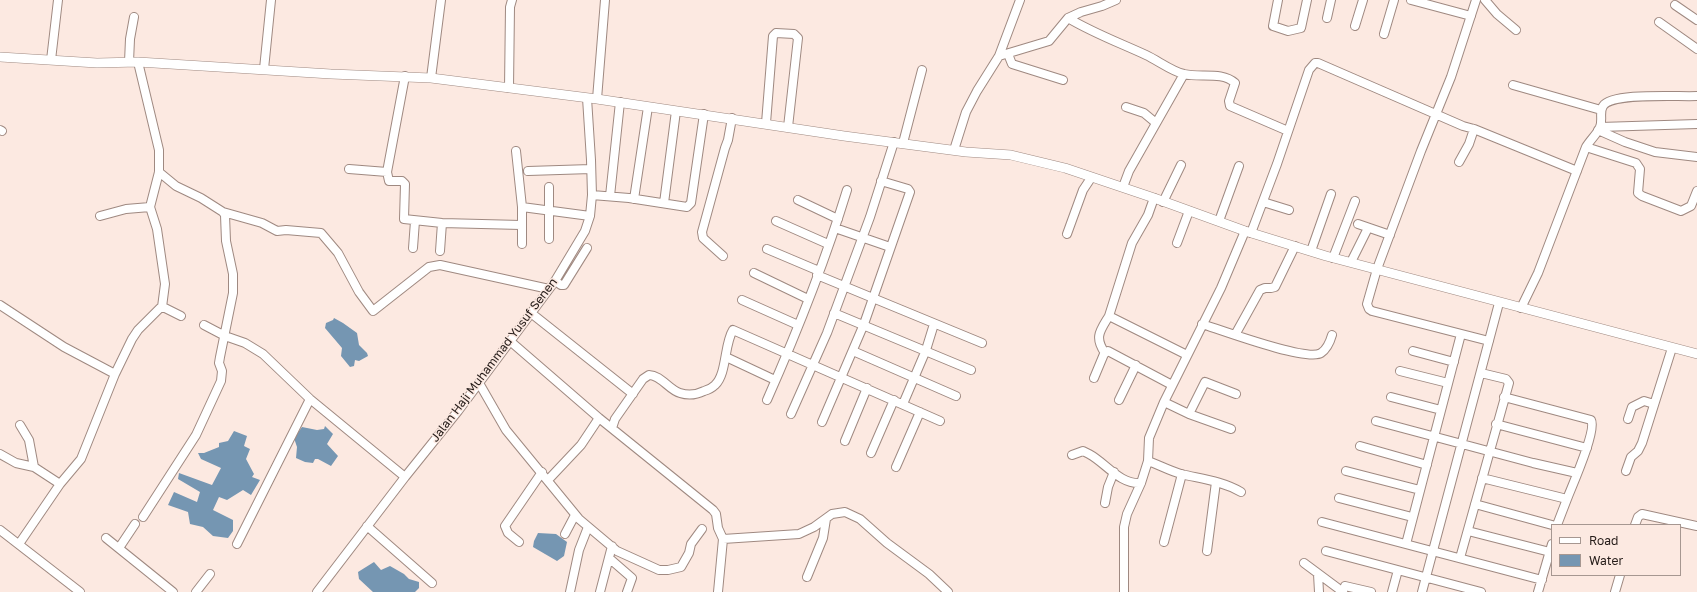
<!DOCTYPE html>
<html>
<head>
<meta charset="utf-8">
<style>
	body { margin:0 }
	#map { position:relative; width:1697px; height:592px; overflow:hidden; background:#fce9e1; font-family:"Golos Text",sans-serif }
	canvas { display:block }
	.legend { position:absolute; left:1551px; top:524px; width:130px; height:52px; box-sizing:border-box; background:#fce9e1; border:1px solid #a69791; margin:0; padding:5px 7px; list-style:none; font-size:12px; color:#251c19 }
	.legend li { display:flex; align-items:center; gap:8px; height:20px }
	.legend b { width:20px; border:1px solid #a69791 }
</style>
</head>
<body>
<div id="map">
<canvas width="1697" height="592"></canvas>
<ul class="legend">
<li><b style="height:5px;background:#fff"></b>Road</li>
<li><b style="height:11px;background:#7596b2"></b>Water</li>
</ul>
</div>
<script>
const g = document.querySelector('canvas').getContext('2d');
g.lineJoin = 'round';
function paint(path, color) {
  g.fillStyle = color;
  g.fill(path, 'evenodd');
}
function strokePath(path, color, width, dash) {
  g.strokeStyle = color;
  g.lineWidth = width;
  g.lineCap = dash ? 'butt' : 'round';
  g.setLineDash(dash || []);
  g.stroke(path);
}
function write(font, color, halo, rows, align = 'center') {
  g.font = font + ' "Golos Text",sans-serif';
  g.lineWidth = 3;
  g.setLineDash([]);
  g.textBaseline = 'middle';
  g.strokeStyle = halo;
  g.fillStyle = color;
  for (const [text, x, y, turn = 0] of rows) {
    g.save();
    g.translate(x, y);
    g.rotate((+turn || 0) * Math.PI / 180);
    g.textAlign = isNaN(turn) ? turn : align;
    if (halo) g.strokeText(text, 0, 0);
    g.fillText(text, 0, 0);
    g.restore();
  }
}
paint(new Path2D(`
	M334,318L343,323L357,333L359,345L367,353L368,356L359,361L355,360L354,366L350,367L341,356L342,348L325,328L326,323L333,320Z
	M325,426L333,434L327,444L338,456L331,466L318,459H315L313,463L305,462L296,458L297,447L294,438L302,427L317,430L324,429Z
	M234,431L247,436L244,446L250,449L246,459L254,474L252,477L260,480L251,495L243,490L227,500L219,497L213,510L233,520V531L228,538L213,536L203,527L190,524L188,512L168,505L174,492L197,502L200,492L178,479L179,473L212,485L221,468L201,459L198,453H204L219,447V443L228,441Z
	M538,533L556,534L567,542L564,556L557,561L533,547L534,541Z
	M374,562L381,570L390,566L404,574L409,579L419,582V588L415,592H373L359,579L358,572Z`), '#7596b2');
const minor = new Path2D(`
	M1278,0L1273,26L1288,31L1301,28L1307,0
	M1411,0L1471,16
	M1476,0L1451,77L1421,151L1377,269L1367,304L1369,309L1372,311L1489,341
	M1485,0L1497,14L1516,30
	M1675,5L1697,20
	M1068,18C1093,33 1120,43 1146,55C1157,60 1173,72 1184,74C1200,78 1222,71 1235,83L1229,101L1230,106L1288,131
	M1327,18L1331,0
	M1659,22L1697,49
	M1355,26L1363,0
	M1384,34L1394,0
	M1008,54L1012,64L1063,80
	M999,56L1020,0
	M51,60L58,0
	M129,62L130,39L134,17
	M138,62L159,150V172L150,207L157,229L165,284L162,307
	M264,69L271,0
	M405,76L387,172L389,181H402L405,184L404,219L442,223L521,225
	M431,78L441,0
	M1513,85L1601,110
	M509,88L510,7L512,0
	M597,99L605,0
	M1126,107L1144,113L1156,123
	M766,123L773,36L776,33L794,34L798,38L788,127
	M1600,127L1697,124
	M1474,129L1577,171
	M0,130L2,131
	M1598,130L1625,142L1655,152L1697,157
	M903,143L922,70
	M1586,147C1590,140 1598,133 1600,127C1603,120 1599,112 1603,106C1612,92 1679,97 1697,96
	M954,150L966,112L977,91L999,56L1049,41L1068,18L1081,12L1102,6L1116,0
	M516,151L522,207V244
	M349,169L387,172
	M528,171L591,169
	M549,187V239
	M1123,187L1129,171L1184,74
	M592,195L629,198L687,207L691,203L704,114
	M610,196L620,102
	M1154,198L1148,215L1132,243L1109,316L1187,355
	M634,199L648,107
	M798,200L838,219
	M1163,202L1181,165
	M1263,202L1289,210
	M664,203L676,111
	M522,207L590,216
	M223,212L262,223L277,231L286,230L321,233L338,253L359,292L373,311L429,267L440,265L549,289
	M100,216L126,209L150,207
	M776,221L828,244
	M1219,221L1239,166
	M1358,224L1390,235
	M835,228L890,247
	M1251,233L1277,164L1309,70L1315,63H1318L1463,126L1474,129L1469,144L1459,162
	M1067,234L1083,190L1091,178
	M1177,243L1189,211
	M413,248L415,221
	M767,249L819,271
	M440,251L442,223
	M1311,251L1331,194
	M723,256L703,238L702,232L725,148L728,140L732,118
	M1333,258L1355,201
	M1351,262L1368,228
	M754,273L808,299
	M817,275L982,343
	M555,281L561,285H564L587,248
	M742,300L798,325
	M0,305L64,347L115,374
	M1521,308L1538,273L1586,147L1636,163L1640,169L1638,193L1642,196L1681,211L1691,206L1697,191
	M531,313L633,394
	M834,313L971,370
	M1202,324C1221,330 1307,362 1321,353C1327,349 1330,342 1332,335
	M204,325L225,336L245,343L263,354L310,399L405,477
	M1235,335L1260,290L1265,288H1271L1275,287L1295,246
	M510,341L599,418L713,510L716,514L718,528L723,539L718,592
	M853,351L956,396
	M1413,351L1454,362
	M1105,353C1094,337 1100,331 1109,316
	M726,357L775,380
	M1400,371L1448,383
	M1094,378L1104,354L1108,351L1172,385
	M479,383L506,430L579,519L617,551L659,570H668L681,567L689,553L691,544L702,529
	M1391,397L1441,410
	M767,400C797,332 825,262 847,190
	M1119,400L1136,365
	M1164,402L1189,414L1231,429
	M903,404L926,350L934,324
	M791,414L827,333L870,217L894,142
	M1189,414L1205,382L1236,394
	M1628,419L1632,407L1644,401L1654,404
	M1376,421L1533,463L1577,473
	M822,422L864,324L910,192L908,189L881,181
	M1496,424L1587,448
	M20,425L29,440L34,467L60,484
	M612,428L615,419L643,379L649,375C661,375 669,390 680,393C689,396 696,395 704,391C708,390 712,388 715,385C727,374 724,344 733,330L940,421
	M845,441L867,388
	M1360,446L1427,465
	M871,453L894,400
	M0,454L16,463L34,467
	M1072,455L1083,451L1089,454C1106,463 1120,485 1141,483
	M1148,461C1159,465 1170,471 1181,474C1202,479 1222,481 1241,492
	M896,467L920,412
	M1346,471L1420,490
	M1626,471L1631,457L1638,451L1642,443L1672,348
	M1482,478L1567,499C1572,486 1597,430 1591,420L1504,397
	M548,480L581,445L599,418
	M1339,498L1412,517
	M1105,503L1108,487L1114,472
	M1475,504L1552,525
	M143,517L196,435L221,381L222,371L219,363L220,357L233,293V274L226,241L225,215L223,212L201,198L176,186L159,172
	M1322,522L1542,580
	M1557,525L1567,499
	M1635,525L1638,517L1642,514L1697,526
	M367,526L432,583
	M0,530L80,592
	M1468,531L1550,552
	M565,534L575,515
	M106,538L173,592
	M723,539L799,534L814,527L832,514L845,512L860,519L887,543L929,574L948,592
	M519,542L508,533L505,526L542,472
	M1164,542L1182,474
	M19,544L60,484L81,459L115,374L132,339L138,330L160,308H165L181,316
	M237,544L310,399
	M1406,544L1461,334
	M119,548L135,524
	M1207,551L1216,482
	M1326,551L1481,592
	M609,558L632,578L627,592
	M1460,558L1509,383L1506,379L1481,373
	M1304,563L1343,592
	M1318,574L1319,592
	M807,577L823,538L826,519
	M1345,586L1371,592
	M196,592L210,574
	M317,592L405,477L458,411L555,281L585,231L590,216L592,195L591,160L587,98
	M570,592L579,550L588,527
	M600,592L612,546
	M1124,592V527L1127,514L1141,483L1148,461L1149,438L1164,402L1221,288L1245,231
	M1392,592L1398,570
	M1422,592L1499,303
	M1538,592L1552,544
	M1615,592L1620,575`);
const tertiary = new Path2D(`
	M0,57L97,63L138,62L331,74L431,78L597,99L844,136L966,152L1011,155L1065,168L1154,198L1245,231L1326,256L1697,354`);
strokePath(minor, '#9f8981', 10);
strokePath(tertiary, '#9f8981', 10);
strokePath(minor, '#fff', 8);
strokePath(tertiary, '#fff', 9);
write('12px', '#251c19', '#fce9e1', [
	["Jalan Haji Muhammad Yusuf Senen",494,360,-53]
]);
</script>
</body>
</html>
